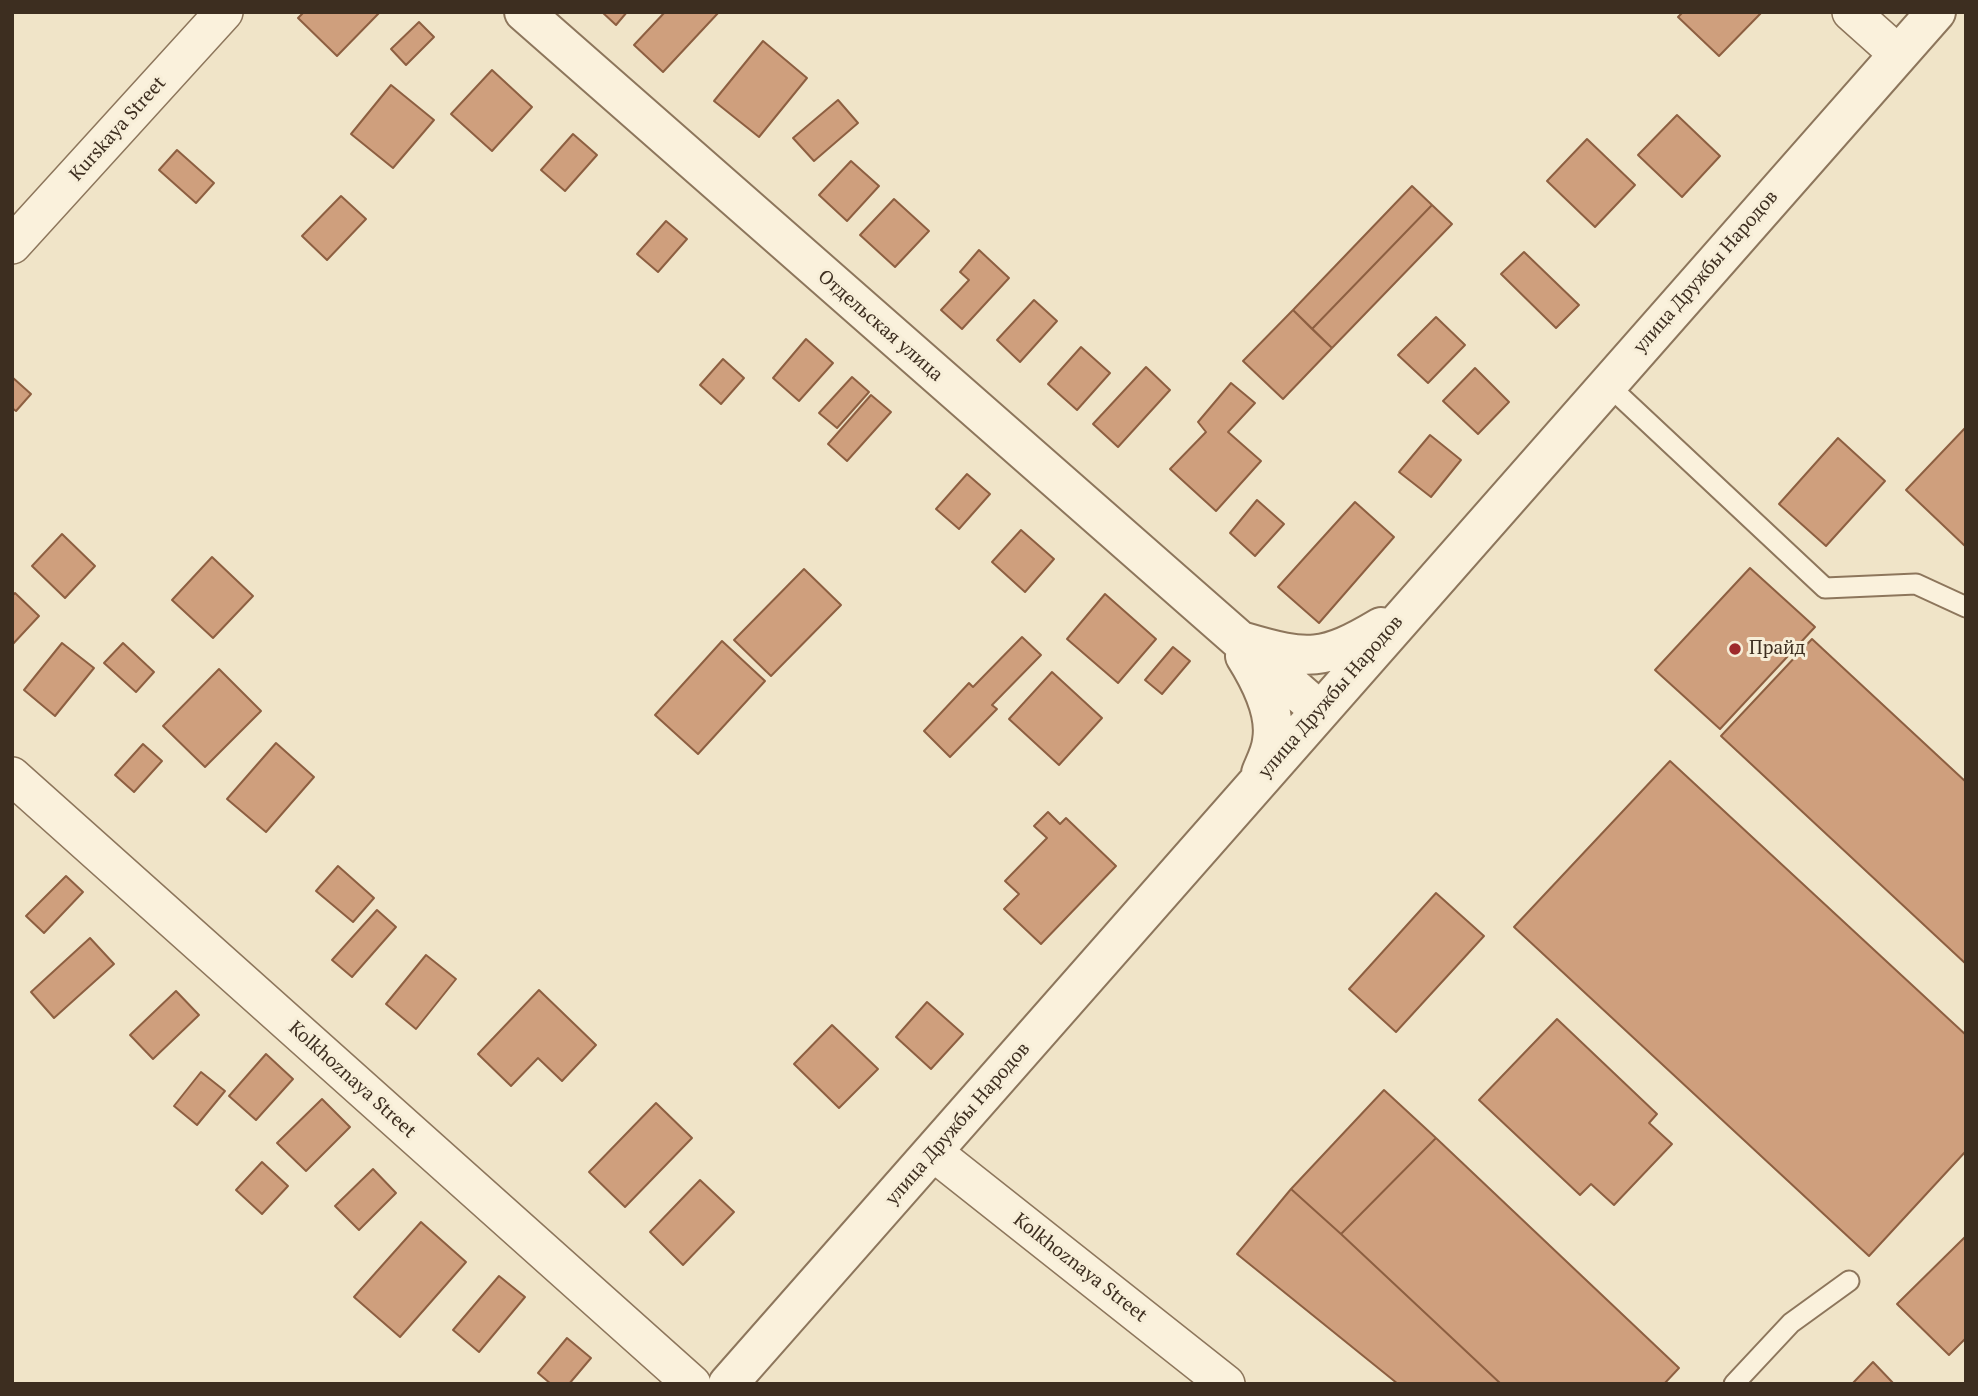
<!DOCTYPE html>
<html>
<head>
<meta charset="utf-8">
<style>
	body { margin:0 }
	#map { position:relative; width:1978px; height:1396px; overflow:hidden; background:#f0e4c8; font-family:"PT Serif",serif }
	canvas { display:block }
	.frame { position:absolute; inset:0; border:14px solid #3d2e20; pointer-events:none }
</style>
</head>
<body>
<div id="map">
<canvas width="1978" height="1396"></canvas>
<div class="frame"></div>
</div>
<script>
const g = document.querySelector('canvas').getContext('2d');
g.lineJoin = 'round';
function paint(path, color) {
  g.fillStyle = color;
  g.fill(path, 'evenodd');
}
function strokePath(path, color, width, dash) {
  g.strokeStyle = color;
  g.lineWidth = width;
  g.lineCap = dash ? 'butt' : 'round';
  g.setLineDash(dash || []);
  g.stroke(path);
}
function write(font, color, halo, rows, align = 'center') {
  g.font = font + ' "PT Serif",serif';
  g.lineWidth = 6;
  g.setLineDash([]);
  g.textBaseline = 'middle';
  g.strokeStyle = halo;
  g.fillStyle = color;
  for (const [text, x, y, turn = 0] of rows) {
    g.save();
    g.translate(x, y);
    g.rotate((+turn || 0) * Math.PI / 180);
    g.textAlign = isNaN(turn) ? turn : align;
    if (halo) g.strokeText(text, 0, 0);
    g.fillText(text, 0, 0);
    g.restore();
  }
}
const building = new Path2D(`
	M304,12H380L337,56L298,18Z
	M602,12H627L616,25Z
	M665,12H719L663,72L634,45Z
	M1683,12H1762L1719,56L1678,17Z
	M419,22L434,37L406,65L391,49Z
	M763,41L807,78L759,137L714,101Z
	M492,70L532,107L492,151L451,114Z
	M391,85L434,120L393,168L351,134Z
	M838,100L858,123L814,161L793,138Z
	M1677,115L1720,156L1682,197L1638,155Z
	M573,134L597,155L565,191L541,170Z
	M1587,139L1635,185L1595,227L1547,181Z
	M177,150L214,183L196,203L159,170Z
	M851,161L879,186L847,221L819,195Z
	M1412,186L1432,205L1312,329L1293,310Z
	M341,196L366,219L327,260L302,236Z
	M894,199L929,231L895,267L860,235Z
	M1432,205L1452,224L1332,348L1312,329Z
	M666,221L687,239L658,272L637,254Z
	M979,250L1009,278L962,329L941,310L969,280L960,272Z
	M1524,252L1579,305L1556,328L1501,274Z
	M1034,300L1057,321L1020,362L997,340Z
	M1293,310L1332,348L1283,399L1243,361Z
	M1436,317L1465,345L1428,383L1398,355Z
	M806,339L833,363L799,401L773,378Z
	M1081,347L1110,373L1077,410L1048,384Z
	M723,359L744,378L721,404L700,385Z
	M1146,367L1170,390L1118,447L1093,424Z
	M1475,368L1509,402L1478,434L1443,401Z
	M12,377L31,394L16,411L12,408Z
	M852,377L869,392L837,428L819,413Z
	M1231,383L1255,403L1228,432L1261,461L1216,511L1170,469L1206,432L1198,422Z
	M871,395L891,412L847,461L828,444Z
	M1966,427V547L1906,490Z
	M1430,435L1461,460L1431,497L1399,472Z
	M1838,438L1885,481L1826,546L1779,504Z
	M967,474L990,494L959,529L936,509Z
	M1257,500L1284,524L1255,556L1230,533Z
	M1355,502L1394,537L1319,623L1278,587Z
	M1021,530L1054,559L1025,592L992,562Z
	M62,534L95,566L65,598L32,566Z
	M212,557L253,596L213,638L172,600Z
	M1750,568L1815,627L1720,729L1655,670Z
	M804,569L841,605L771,676L734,640Z
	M15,593L39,616L12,645V596Z
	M1105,594L1156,639L1118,683L1067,639Z
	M1022,637L1041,655L992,705L997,709L950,757L924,731L969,683L973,687Z
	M1812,639L1966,782V964L1721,736Z
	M722,641L765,681L698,754L655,715Z
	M62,643L94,668L55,716L24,690Z
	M123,643L154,672L136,692L104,663Z
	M1173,647L1190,661L1162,694L1145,680Z
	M219,669L261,711L205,767L163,726Z
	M1052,672L1102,718L1059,765L1009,719Z
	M276,743L314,777L266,832L227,799Z
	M143,744L162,761L134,792L115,775Z
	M1670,761L1966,1035V1151L1869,1256L1514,927Z
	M1048,812L1060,824L1066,818L1116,866L1041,944L1004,909L1019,894L1005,881L1047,838L1034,826Z
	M338,866L374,898L353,922L316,891Z
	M66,876L83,892L44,933L26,916Z
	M1436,893L1484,936L1396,1032L1349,989Z
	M377,910L396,927L352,977L332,960Z
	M90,938L114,964L54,1018L31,992Z
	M426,955L456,979L416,1029L386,1004Z
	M539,990L596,1045L562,1081L538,1058L511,1086L478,1054Z
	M176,991L199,1015L153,1059L130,1035Z
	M927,1002L963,1034L931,1069L896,1037Z
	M1557,1019L1657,1114L1649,1123L1672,1144L1614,1205L1591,1184L1580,1195L1479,1100Z
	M832,1025L878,1069L839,1108L794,1064Z
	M266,1054L293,1079L256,1120L229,1096Z
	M201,1072L225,1091L197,1125L174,1106Z
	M1384,1090L1436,1138L1341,1234L1291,1189Z
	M322,1099L350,1127L306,1171L277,1143Z
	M656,1103L692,1138L625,1207L589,1172Z
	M1436,1138L1679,1368L1664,1384H1501L1341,1234Z
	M262,1162L288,1186L262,1214L236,1190Z
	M373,1169L396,1193L359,1230L335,1206Z
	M700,1180L734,1212L683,1265L650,1232Z
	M1291,1189L1341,1234L1501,1384H1398L1237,1254Z
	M421,1222L466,1262L400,1337L354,1297Z
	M1966,1236V1338L1949,1355L1897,1304Z
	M499,1276L525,1297L479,1352L453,1330Z
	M567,1338L591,1358L569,1384H551L538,1373Z
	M1873,1362L1894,1384H1852Z`);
paint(building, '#cf9f7d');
strokePath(building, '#8d5f41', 2);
const service = new Path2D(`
	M1607,384L1825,588L1916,584L1966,607
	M1734,1384L1791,1323L1849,1281`);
const minor = new Path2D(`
	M1851,12L1898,54
	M12,245L224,12
	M12,776L692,1384
	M933,1152L1226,1384`);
const tertiary = new Path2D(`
	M524,12L1319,710
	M1244,642C1308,661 1324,661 1381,627
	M1245,656C1260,680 1277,712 1272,741C1271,752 1265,763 1261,773
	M728,1384L1936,12`);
strokePath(service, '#8d765c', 23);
strokePath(minor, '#8d765c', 40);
strokePath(tertiary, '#8d765c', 42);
strokePath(service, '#faf1dc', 19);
strokePath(minor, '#faf1dc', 37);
strokePath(tertiary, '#faf1dc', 38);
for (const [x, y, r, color] of [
	[1735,649,7,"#9e2a2b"]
]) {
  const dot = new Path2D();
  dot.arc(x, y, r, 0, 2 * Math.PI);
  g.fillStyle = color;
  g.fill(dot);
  strokePath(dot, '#f7eed8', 2.5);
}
write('19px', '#3d2e20', '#f7eed8', [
	["Kurskaya Street",118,129,-48],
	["улица Дружбы Народов",1706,272,-49],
	["Отдельская улица",880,326,41],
	["улица Дружбы Народов",1331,697,-49],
	["Kolkhoznaya Street",352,1080,42],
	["улица Дружбы Народов",958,1124,-49],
	["Kolkhoznaya Street",1080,1268,38]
]);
write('19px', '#3d2e20', '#f7eed8', [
	["Прайд",1749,649]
], 'left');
</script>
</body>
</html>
